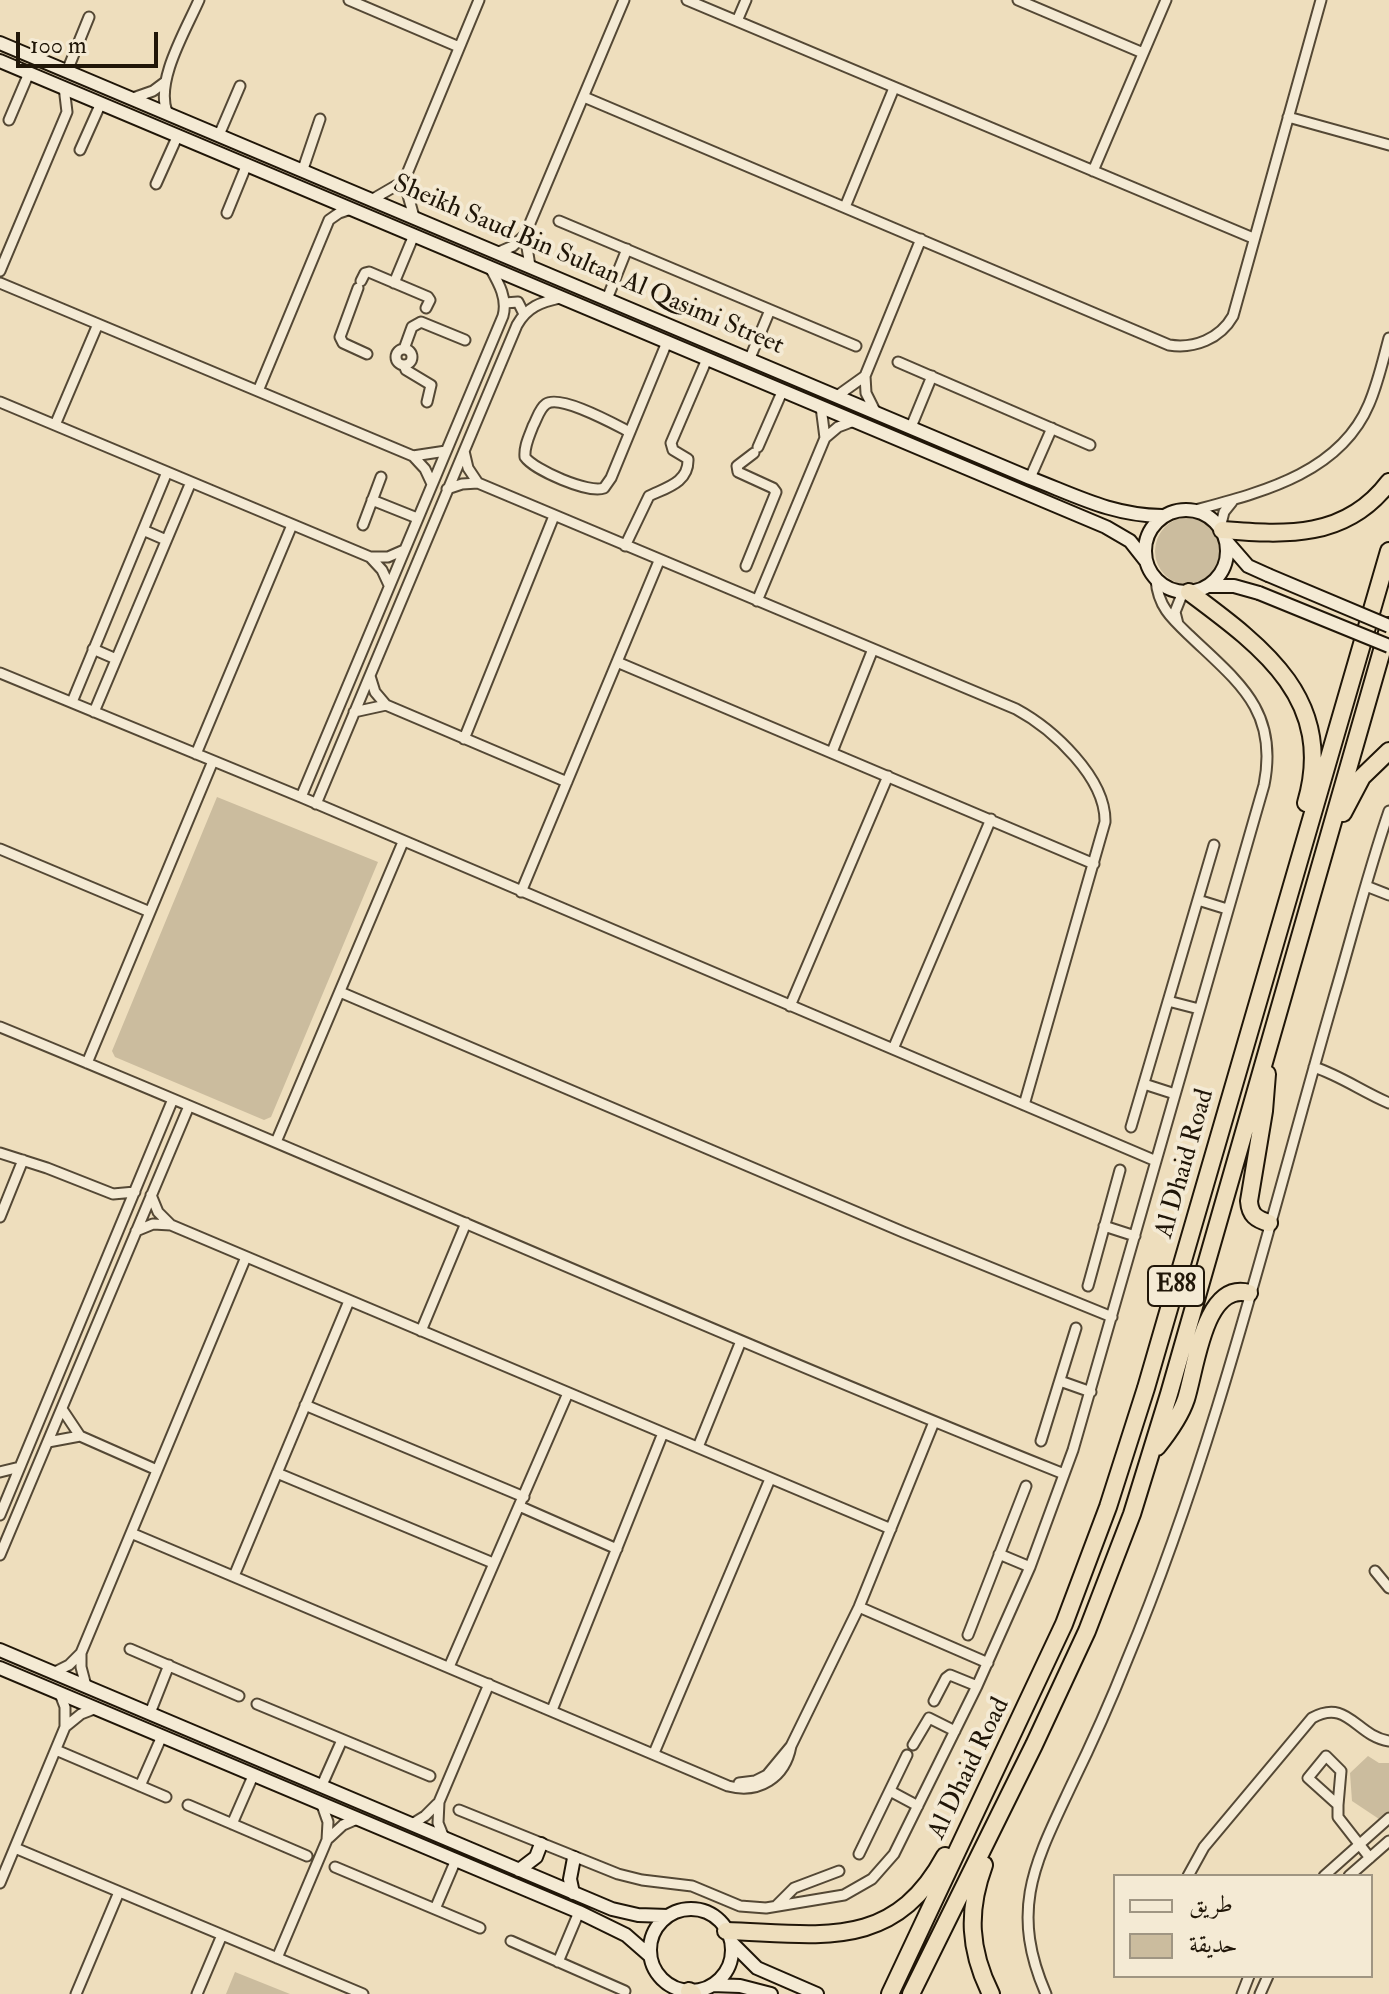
<!DOCTYPE html>
<html>
<head>
<meta charset="utf-8">
<style>
	body { margin:0 }
	#map { position:relative; width:1389px; height:1994px; overflow:hidden; background:#eedebd; font-family:"IM FELL Double Pica",Amiri,serif }
	canvas { display:block }
	.legend { position:absolute; left:1113px; top:1874px; width:260px; height:104px; box-sizing:border-box; background:#f4ead4; border:2px solid #9f9582; margin:0; padding:10px 14px; list-style:none; font-size:24px; color:#201608 }
	.legend li { display:flex; align-items:center; gap:16px; height:40px }
	.legend b { width:40px; border:2px solid #9f9582 }
	.scale { position:absolute; left:16px; top:32px; width:142px; height:36px; box-sizing:border-box; border:4px solid #201608; border-top:0; padding-left:10px; font-size:24px; line-height:28px; white-space:nowrap; color:#201608; -webkit-text-stroke:6px #f4ead4; paint-order:stroke }
</style>
</head>
<body>
<div id="map">
<canvas width="1389" height="1994"></canvas>
<ul class="legend">
<li><b style="height:10px;background:#f4ead4"></b>طريق</li>
<li><b style="height:22px;background:#cbbc9e"></b>حديقة</li>
</ul>
<div class="scale">100 m</div>
</div>
<script>
const g = document.querySelector('canvas').getContext('2d');
g.lineJoin = 'round';
function paint(path, color) {
  g.fillStyle = color;
  g.fill(path, 'evenodd');
}
function strokePath(path, color, width, dash) {
  g.strokeStyle = color;
  g.lineWidth = width;
  g.lineCap = dash ? 'butt' : 'round';
  g.setLineDash(dash || []);
  g.stroke(path);
}
function write(font, color, halo, rows, align = 'center') {
  g.font = font + ' "IM FELL Double Pica",serif';
  g.lineWidth = 8;
  g.setLineDash([]);
  g.textBaseline = 'middle';
  g.strokeStyle = halo;
  g.fillStyle = color;
  for (const [text, x, y, turn = 0] of rows) {
    g.save();
    g.translate(x, y);
    g.rotate((+turn || 0) * Math.PI / 180);
    g.textAlign = isNaN(turn) ? turn : align;
    if (halo) g.strokeText(text, 0, 0);
    g.fillText(text, 0, 0);
    g.restore();
  }
}
paint(new Path2D(`
	M1155 551a34 34 0 1 1 68 0a34 34 0 1 1-68 0Z
	M217,797L378,862L271,1117L264,1120L115,1057L112,1051Z
	M1368,1756L1379,1763H1389V1811L1379,1819L1352,1801L1350,1773Z
	M235,1972L290,1994H226Z`), '#cbbc9e');
const minor = new Path2D(`
	M349,0L459,47
	M687,0L1253,238
	M1018,0L1143,53
	M737,21L746,0
	M67,71L89,17
	M584,97L1169,345C1194,349 1220,339 1233,316L1321,0
	M133,98L153,91L165,82
	M167,112C155,81 186,30 199,0
	M1288,117L1389,145
	M9,120L29,73
	M219,135L240,86
	M80,150L101,103
	M303,169L320,119
	M1093,171L1166,0
	M404,181L414,217
	M156,184L178,135
	M373,199L404,181L479,0
	M845,207L894,88
	M227,213L247,164
	M559,221L856,346
	M499,252L513,246L525,235
	M530,266L525,235L624,0
	M0,271L67,112L64,87
	M361,281L365,273L369,272L428,297L430,300L426,308
	M0,283L413,456L425,469L432,484
	M394,283L414,235
	M358,288L340,337L343,343L367,354
	M607,299L627,249
	M505,303L518,302L524,314
	M404,349L412,327L421,322L465,340
	M396 357a8 8 0 1 1 16 0a8 8 0 1 1-16 0Z
	M750,358L770,310
	M898,362L1090,445
	M404,365L406,370L431,385L427,402
	M258,391L329,220L339,213L351,209
	M837,396L865,376
	M0,402L370,557L382,570L389,585
	M821,407L825,438
	M875,411L866,393L865,376L921,239
	M55,425L98,324
	M911,427L932,376
	M630,432C614,424 560,394 546,404C539,409 537,419 533,426C529,437 524,446 525,457C534,470 589,494 604,488L611,478L667,342
	M758,447L782,392
	M464,451L468,468L478,483
	M413,456L446,451
	M1030,478L1052,428
	M447,489L462,484L478,483L1016,709C1053,729 1106,778 1105,822L1024,1105
	M372,500L417,518
	M1196,510C1262,492 1340,473 1369,404C1378,383 1383,360 1389,338
	M363,525L381,477
	M1220,528L1224,512L1232,502
	M143,530L166,540
	M625,546L649,496C665,488 689,483 688,459L673,450L671,443L707,359
	M370,557H388L404,550
	M746,566L776,492L773,488L738,472L737,466L754,453
	M757,601L825,438L838,427L854,421
	M1178,624L1175,612L1183,592
	M93,649L116,659
	M617,662L1094,864
	M0,673L301,797L1156,1161
	M370,676L375,692L386,705L567,782
	M72,702L167,472
	M94,712L191,482
	M354,712L386,705
	M464,739L554,516
	M832,752L873,649
	M196,754L292,525
	M301,797L503,316C508,298 498,282 489,266
	M316,804L517,325C527,307 541,302 560,298
	M0,849L150,912
	M1366,886L1389,895
	M521,892L659,561
	M1198,900L1227,909
	M340,992L903,1232L1112,1317
	M1168,1001L1199,1009
	M790,1006L888,776
	M0,1027C356,1173 707,1331 1064,1474
	M893,1049L991,819
	M87,1063L213,761
	M1314,1067C1341,1076 1363,1092 1389,1103
	M1144,1084L1175,1094
	M1131,1127L1214,845
	M276,1142L403,842
	M0,1153L47,1168L113,1194L135,1192
	M151,1195L158,1212L171,1225
	M0,1217L23,1160
	M1104,1226L1135,1236
	M136,1231L153,1224L171,1225L891,1529
	M1088,1286L1120,1170
	M421,1331L466,1223
	M1060,1381L1091,1392
	M305,1405L524,1497
	M62,1409L80,1436L157,1470
	M1041,1441L1076,1328
	M48,1442L80,1436
	M698,1447L741,1341
	M0,1472L20,1467
	M277,1473L493,1563
	M519,1506L617,1549
	M0,1515L173,1099
	M131,1533L728,1786C759,1794 785,1778 791,1746
	M999,1554L1030,1567
	M0,1555L189,1106
	M1375,1571L1389,1588
	M234,1576L349,1301
	M859,1607L988,1663
	M968,1635L1026,1486
	M130,1649L239,1696
	M449,1667L568,1393
	M53,1673L69,1665L81,1653
	M86,1686L81,1667V1653L246,1257
	M934,1701L946,1678L950,1675L977,1686
	M257,1704L430,1776
	M552,1710L663,1433
	M150,1713L169,1665
	M65,1727L81,1714L94,1709
	M913,1745L929,1718L955,1731
	M56,1750L166,1797
	M654,1753L770,1479
	M739,1783L755,1781L767,1775L791,1746L859,1607L934,1422
	M322,1785L342,1740
	M140,1786L162,1736
	M890,1791L918,1806
	M188,1805L307,1856
	M1338,1805L1341,1771L1326,1756L1308,1778L1338,1805V1817L1370,1858
	M459,1810L618,1874L642,1880L692,1886L740,1906L766,1908L844,1895L872,1879L894,1854L977,1686L1030,1567L1073,1450L1264,785C1279,710 1238,682 1189,635C1171,618 1158,606 1156,580
	M232,1824L253,1776
	M412,1824L425,1816L437,1804
	M329,1838L343,1825L357,1819
	M444,1838L438,1823L439,1802L489,1684
	M15,1848L363,1994
	M859,1854L907,1755
	M335,1867L480,1928
	M1188,1876L1204,1847L1312,1718C1348,1698 1356,1736 1389,1741
	M1324,1876L1389,1818
	M1349,1876L1389,1841
	M0,1883L65,1727V1707L60,1694
	M776,1906L794,1888L839,1871
	M435,1909L455,1862
	M511,1941L625,1991
	M277,1958L327,1840L328,1822L322,1805
	M558,1962L579,1912
	M677,1989L679,1994
	M76,1994L119,1892
	M197,1994L222,1935
	M1046,1994C1009,1909 1035,1863 1071,1786C1091,1745 1110,1703 1127,1660C1216,1447 1270,1219 1334,997C1352,936 1368,872 1389,811
	M1242,1994L1249,1976
	M1260,1994L1268,1976`);
const secondary = new Path2D(`
	M0,43L1030,478C1077,496 1111,515 1162,516
	M0,61L1106,527L1130,541L1145,560
	M1145 551a41 41 0 1 1 82 0a41 41 0 1 1-82 0Z
	M1228,543L1248,566L1268,575
	M1207,586H1234L1259,593
	M0,1650L612,1909L638,1915L668,1916
	M0,1668L579,1912L626,1935L650,1956
	M519,1870L536,1857L541,1844
	M573,1893L570,1879L574,1858
	M650 1950a41 41 0 1 1 82 0a41 41 0 1 1-82 0Z
	M732,1943L757,1968L817,1994
	M712,1985L740,1986L771,1994`);
const motorway = new Path2D(`
	M1222,530C1286,535 1346,539 1389,482
	M1189,592C1263,647 1336,700 1306,803
	M1343,813L1362,777L1389,751
	M1267,1074L1264,1111L1249,1201C1250,1215 1256,1219 1269,1223
	M1157,1447C1169,1432 1180,1417 1186,1399C1196,1368 1204,1281 1249,1293
	M984,1865C967,1911 969,1950 991,1994
	M726,1931C820,1934 893,1952 945,1856
	M689,1991L693,1994
	M890,1994L1064,1624L1108,1507L1146,1388L1389,551
	M911,1994L1034,1745L1087,1631L1132,1514L1169,1394L1389,626`);
strokePath(minor, '#544835', 13);
strokePath(secondary, '#201608', 16);
strokePath(motorway, '#201608', 20);
strokePath(minor, '#f4ead4', 9);
strokePath(secondary, '#f4ead4', 12);
strokePath(motorway, '#eedebd', 16);
const secondaryBridge = new Path2D(`
	M1268,575L1389,626
	M1259,593L1389,646`);
strokePath(secondaryBridge, '#201608', 16, []);
strokePath(secondaryBridge, '#f4ead4', 12);
for (const [x, y, w] of [
	[1176,1286,56]
]) {
  const box = new Path2D();
  box.roundRect(x - w / 2, y - 20, w, 40, 6);
  g.fillStyle = '#f4ead4';
  g.fill(box);
  strokePath(box, '#201608', 2);
}
write('bold 24px', '#201608', null, [
	["E88",1176,1286]
]);
write('26px', '#201608', '#f4ead4', [
	["Sheikh Saud Bin Sultan Al Qasimi Street",588,266,23],
	["Al Dhaid Road",1186,1164,-74],
	["Al Dhaid Road",970,1769,-64]
]);
</script>
</body>
</html>
